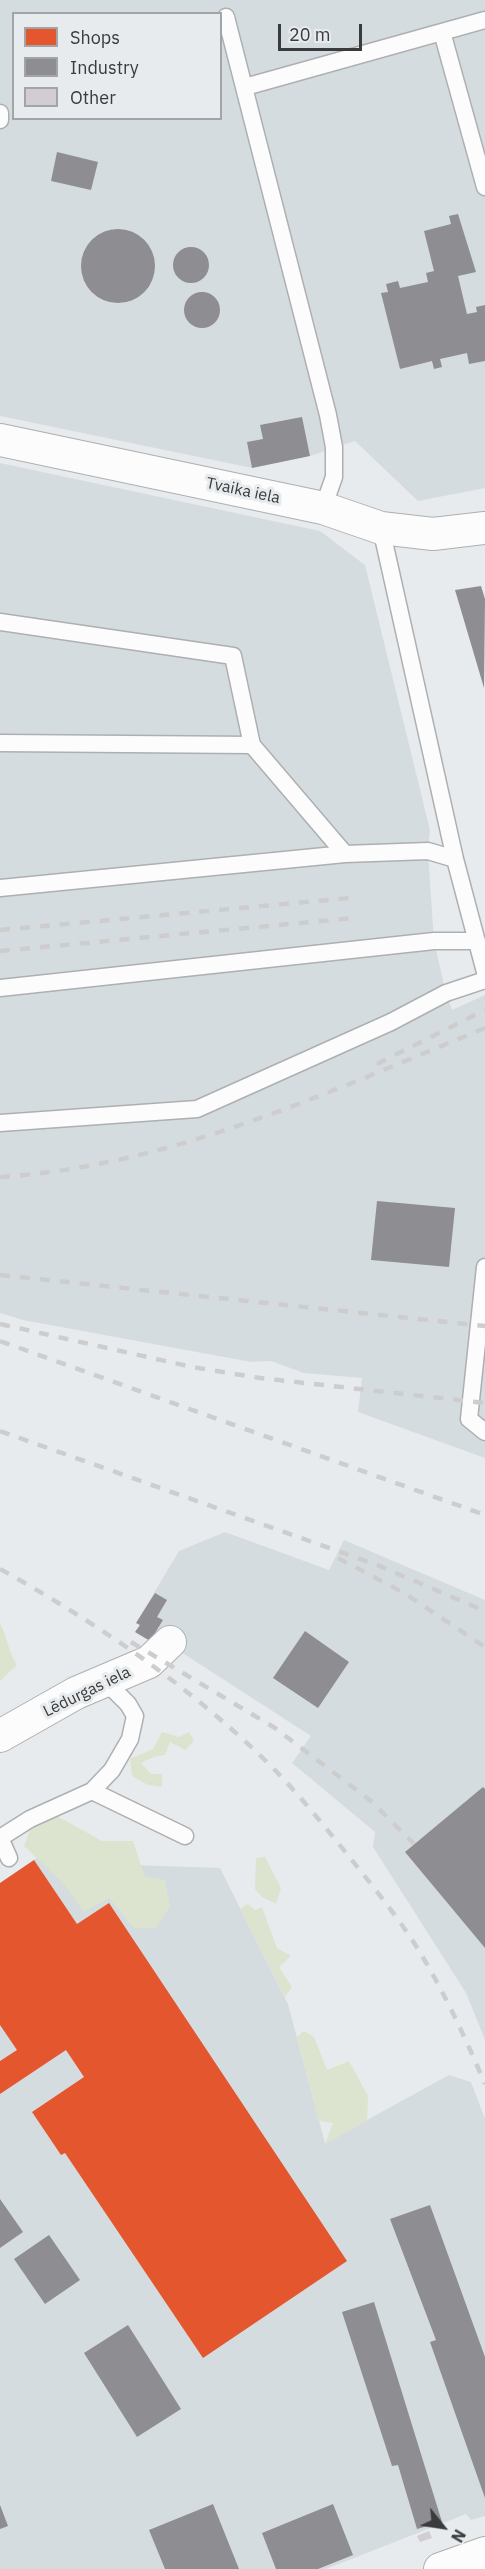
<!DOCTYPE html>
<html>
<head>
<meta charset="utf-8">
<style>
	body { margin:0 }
	#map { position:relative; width:485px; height:2569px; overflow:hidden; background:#e8ebed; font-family:"IBM Plex Sans",sans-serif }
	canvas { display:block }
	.legend { position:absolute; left:12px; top:12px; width:210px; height:108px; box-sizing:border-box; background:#e7ebee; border:2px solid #a1a5a7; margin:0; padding:8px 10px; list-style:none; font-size:18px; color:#393b3c }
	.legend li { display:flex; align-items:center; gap:12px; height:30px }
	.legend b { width:30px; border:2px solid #a1a5a7 }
	.north { position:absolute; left:413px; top:2497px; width:60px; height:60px; -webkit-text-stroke:4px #e7ebee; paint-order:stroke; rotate:120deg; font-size:16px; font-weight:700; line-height:24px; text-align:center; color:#393b3c }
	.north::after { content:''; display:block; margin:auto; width:21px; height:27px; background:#393b3c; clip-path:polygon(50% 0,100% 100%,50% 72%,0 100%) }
	.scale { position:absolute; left:278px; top:24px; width:84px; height:27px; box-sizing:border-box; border:3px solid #393b3c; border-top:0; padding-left:8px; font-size:18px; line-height:21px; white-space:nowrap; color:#393b3c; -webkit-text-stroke:4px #e7ebee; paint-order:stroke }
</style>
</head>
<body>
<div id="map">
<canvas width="485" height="2569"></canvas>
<ul class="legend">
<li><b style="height:16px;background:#e4572e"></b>Shops</li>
<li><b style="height:16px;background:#8d8d92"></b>Industry</li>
<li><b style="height:16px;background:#d2ccd3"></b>Other</li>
</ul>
<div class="north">N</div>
<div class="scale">20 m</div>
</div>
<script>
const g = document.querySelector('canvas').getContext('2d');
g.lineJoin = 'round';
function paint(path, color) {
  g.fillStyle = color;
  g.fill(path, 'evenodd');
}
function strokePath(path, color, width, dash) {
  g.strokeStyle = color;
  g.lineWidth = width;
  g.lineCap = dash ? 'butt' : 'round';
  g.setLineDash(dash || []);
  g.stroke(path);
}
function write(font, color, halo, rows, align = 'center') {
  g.font = font + ' "IBM Plex Sans",sans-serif';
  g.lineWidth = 6;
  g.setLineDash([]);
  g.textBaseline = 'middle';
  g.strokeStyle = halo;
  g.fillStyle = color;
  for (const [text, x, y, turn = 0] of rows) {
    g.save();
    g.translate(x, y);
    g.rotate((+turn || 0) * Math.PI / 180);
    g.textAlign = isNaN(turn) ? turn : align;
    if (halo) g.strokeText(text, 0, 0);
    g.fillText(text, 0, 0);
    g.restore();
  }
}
paint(new Path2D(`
	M0,0H485V488L418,501L355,441L310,456L252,468L0,416ZM14,14H220V118H14Z
	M0,463L320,531L365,565L430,830L428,851L434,941L446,993L452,1010L485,995V1458L358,1412L362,1378L304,1373L271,1361L251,1362L23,1320L0,1313Z
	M225,1532L329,1570L344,1540L485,1600V2040L466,1993L373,1847L375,1832L292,1763L311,1736L136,1623L179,1551Z
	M70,1835L131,1865L220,1868L288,2004L325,2143L449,2075L471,2082L485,2119V2516L471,2520L466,2514L326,2569H0V1883Z`), '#d5dce0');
paint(new Path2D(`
	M0,1623C7,1637 9,1653 17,1665L0,1681Z
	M162,1732L179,1737L189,1732L194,1741L185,1750L170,1742L165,1755L156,1756L141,1763L151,1774H162V1787L148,1785L132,1776L130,1759L153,1749Z
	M48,1811L102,1841H133L145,1877L165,1880L170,1906L156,1928H134L109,1898L84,1912L63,1883L24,1846L31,1827Z
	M265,1857L281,1888L276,1904L262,1897L255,1889L256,1858Z
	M248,1904L255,1910L262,1907L277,1948L291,1956L279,1967L292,1987L285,1997L240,1909Z
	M304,2031L314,2037L327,2070L349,2061L368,2096L367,2121L325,2144L333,2123L319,2121L297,2037Z`), '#dce4cf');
paint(new Path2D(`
	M34,1860L77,1924L109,1903L347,2261L203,2358L65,2153L61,2155L32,2112L84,2077L66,2050L0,2094V2061L17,2050L0,2025V1883Z`), '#e4572e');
paint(new Path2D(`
	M57,152L98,162L91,190L51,181Z
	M458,214L476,272L458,276L467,314L477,312L476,307L485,305V361L469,364L467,353L440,359L442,367L434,369L432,361L400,369L381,293L388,292L386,284L398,281L400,288L428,282L426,273L434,271L424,231L451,224L449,216Z
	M81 266a37 37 0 1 1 74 0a37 37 0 1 1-74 0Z
	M173 265a18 18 0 1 1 36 0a18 18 0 1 1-36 0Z
	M184 310a18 18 0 1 1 36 0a18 18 0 1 1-36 0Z
	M302,417L310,456L252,468L247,442L263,439L260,425Z
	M481,586L485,599L484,688L455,590Z
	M377,1201L455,1208L449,1267L371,1260Z
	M155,1593L167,1600L157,1617L163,1620L150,1641L135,1632L140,1625L136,1623Z
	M305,1631L349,1662L318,1708L273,1678Z
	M483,1787L485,1789V1948L405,1852Z
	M0,2199L23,2232L0,2248Z
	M430,2205L485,2357V2498L430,2342L436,2340L390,2219Z
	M49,2235L80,2280L45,2304L14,2259Z
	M374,2302L442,2522L417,2529L398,2465L392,2466L342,2312Z
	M128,2325L181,2409L137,2437L84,2353Z
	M213,2504L239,2569H165L149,2530Z
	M333,2504L353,2555L318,2569H276L262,2533Z
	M0,2505L8,2526L0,2529Z`), '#8d8d92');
paint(new Path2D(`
	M429,2531L432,2538L420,2542L417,2536Z`), '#d2ccd3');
const lane = new Path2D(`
	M226,17L328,415L334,447V477L323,508
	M442,32L485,187
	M245,87L485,20
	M0,113V120
	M381,528L455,859L485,972
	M0,622L233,656L252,745
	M0,743L252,745L345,854
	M0,888L345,854L428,851L455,859
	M0,988L434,941H477
	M0,1123L197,1109L391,1022L446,993L485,980
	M485,1267L469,1419L485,1432
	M92,1791L185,1836
	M0,1838L30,1819L92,1791L112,1770L130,1739L135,1716L128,1704L105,1681
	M0,1838L9,1858`);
const street = new Path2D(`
	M0,440L323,508L381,528L433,534L485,528
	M0,1736L76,1693L149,1662L170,1642
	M440,2569L485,2553`);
strokePath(lane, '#adafb0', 19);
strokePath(street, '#adafb0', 34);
strokePath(lane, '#fcfcfc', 16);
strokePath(street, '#fcfcfc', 32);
strokePath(new Path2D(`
	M0,930L350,898
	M0,951L354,918
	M377,1064L485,1010
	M0,1177C171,1166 328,1092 485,1028
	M0,1275L485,1326
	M0,1324L192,1367L260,1378L485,1403
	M0,1341L485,1515
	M0,1431L377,1565L485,1611
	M338,1558L404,1593L485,1647
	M0,1569C99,1624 194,1689 274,1769C301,1797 326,1828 351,1859C375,1889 401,1921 421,1954C446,1996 466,2039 485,2084
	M131,1642L275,1728L371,1801L414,1844`), '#cdcdce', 4.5, [10, 10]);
write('16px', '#393b3c', '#e7ebee', [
	["Tvaika iela",243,491,12],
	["Lēdurgas iela",87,1692,-26]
]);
</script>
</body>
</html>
